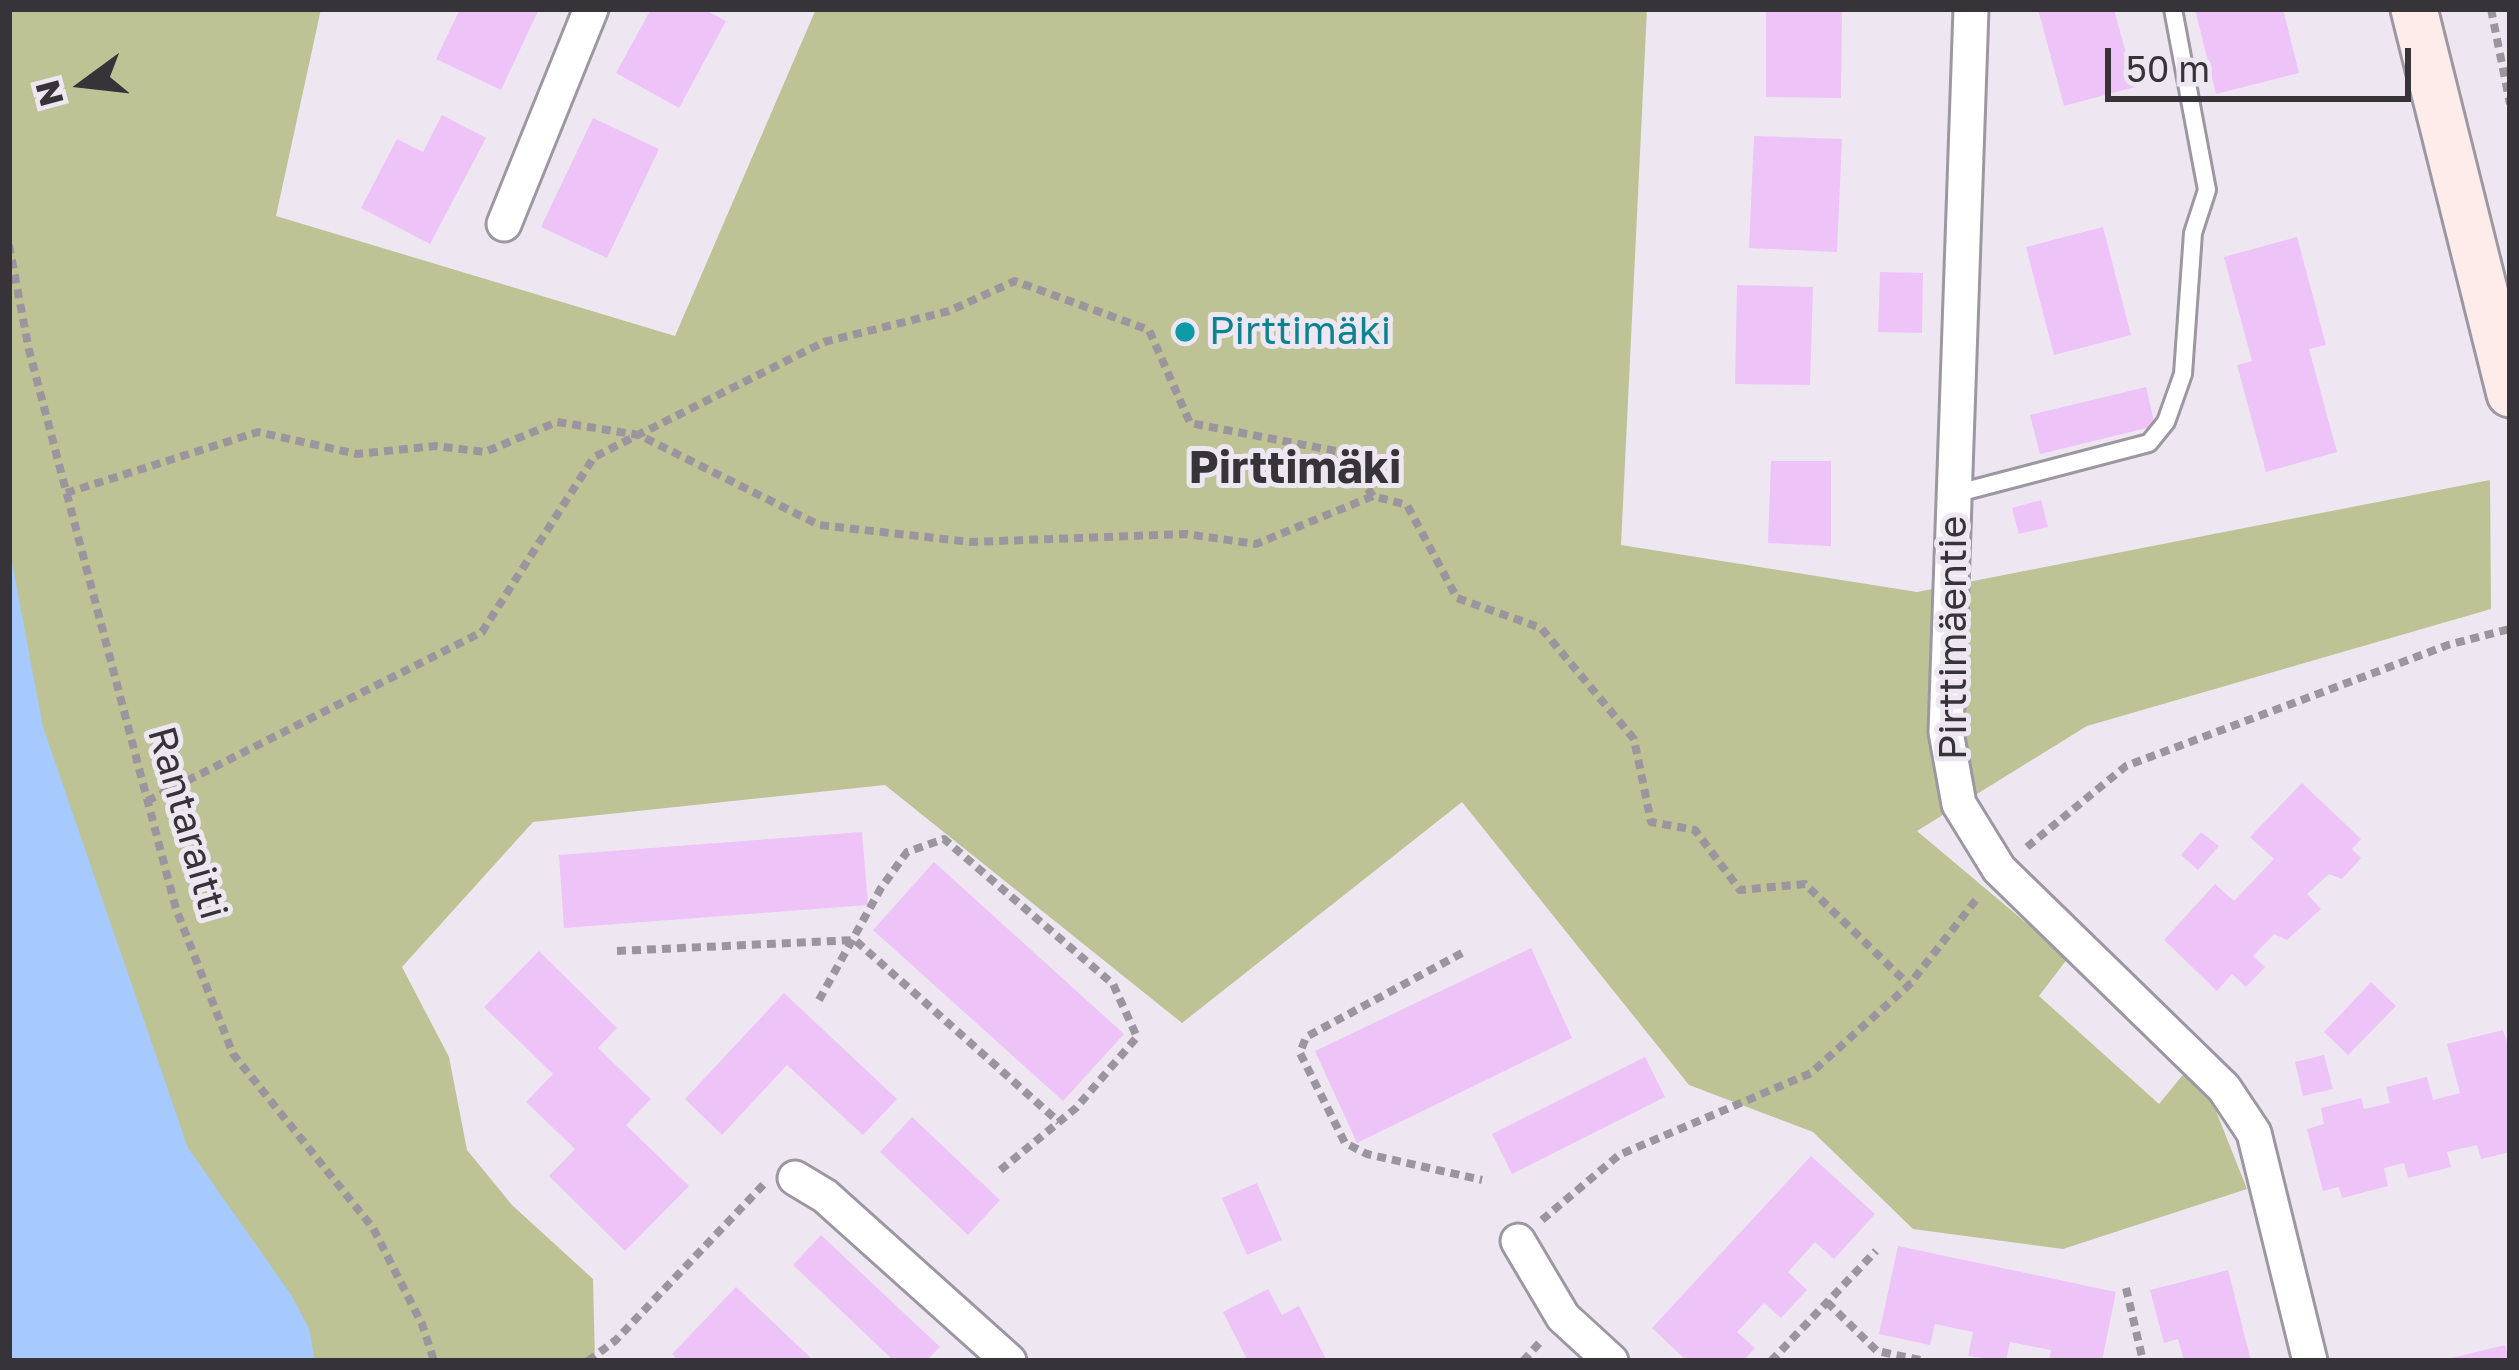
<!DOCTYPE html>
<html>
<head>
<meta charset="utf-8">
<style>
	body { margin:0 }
	#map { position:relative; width:2519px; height:1370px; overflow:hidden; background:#eee7f2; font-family:"Golos Text",sans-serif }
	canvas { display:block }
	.frame { position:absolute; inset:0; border:12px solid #373439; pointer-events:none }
	.north { position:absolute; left:24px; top:24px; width:120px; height:120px; -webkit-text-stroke:9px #eee7f2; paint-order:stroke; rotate:255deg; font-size:33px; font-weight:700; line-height:48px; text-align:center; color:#373439 }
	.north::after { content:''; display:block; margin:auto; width:42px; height:54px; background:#373439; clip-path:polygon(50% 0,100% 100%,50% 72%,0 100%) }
	.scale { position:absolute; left:2105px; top:48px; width:306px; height:54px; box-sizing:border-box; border:6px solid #373439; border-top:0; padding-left:15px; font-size:36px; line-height:42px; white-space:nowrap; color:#373439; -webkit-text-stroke:9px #eee7f2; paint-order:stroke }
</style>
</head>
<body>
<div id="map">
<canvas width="2519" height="1370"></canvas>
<div class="frame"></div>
<div class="north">N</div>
<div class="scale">50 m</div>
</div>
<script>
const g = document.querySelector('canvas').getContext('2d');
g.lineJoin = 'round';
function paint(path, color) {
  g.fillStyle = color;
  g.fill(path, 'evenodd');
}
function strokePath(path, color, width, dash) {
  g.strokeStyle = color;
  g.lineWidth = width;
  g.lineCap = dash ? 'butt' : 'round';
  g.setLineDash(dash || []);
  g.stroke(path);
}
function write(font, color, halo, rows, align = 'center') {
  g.font = font + ' "Golos Text",sans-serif';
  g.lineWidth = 10;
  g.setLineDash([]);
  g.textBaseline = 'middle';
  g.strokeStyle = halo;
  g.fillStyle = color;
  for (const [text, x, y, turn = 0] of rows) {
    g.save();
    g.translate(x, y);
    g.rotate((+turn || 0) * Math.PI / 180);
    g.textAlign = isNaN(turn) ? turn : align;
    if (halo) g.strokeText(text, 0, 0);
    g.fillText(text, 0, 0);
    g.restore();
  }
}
paint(new Path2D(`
	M9,9H321L276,216L675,336L816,9H1647L1621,545L1917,592L2490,480L2491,609L2087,726L1917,831L2068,958L2039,996L2159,1104L2186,1071L2214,1106L2247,1189L2063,1249L1913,1229L1813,1132L1689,1085L1462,802L1182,1023L885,785L533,822L402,967L449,1057L467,1150L512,1205L593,1279L595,1361H153L9,1169Z`), '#bec396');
paint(new Path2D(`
	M9,546L43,727L188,1148L292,1296L309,1329L315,1361H9Z`), '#a6c9fe');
paint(new Path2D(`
	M460,9H539L501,90L436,59Z
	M651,9H704L726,21L679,108L616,73Z
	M1766,9H1842L1841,98L1766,97Z
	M2038,9H2114L2135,87L2064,106Z
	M2195,9H2283L2299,73L2216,94Z
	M442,115L486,138L430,244L361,208L397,139L423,152Z
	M593,118L659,149L607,258L541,227Z
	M1754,136L1842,139L1837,252L1749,248Z
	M2103,227L2131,335L2054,355L2026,247Z
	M2297,237L2326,345L2309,349L2337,452L2266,472L2237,365L2252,361L2224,257Z
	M1880,272L1923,273L1922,333L1878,332Z
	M1737,285L1813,287L1810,385L1735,384Z
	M2146,387L2155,426L2040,454L2030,415Z
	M1771,461H1831V546L1768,543Z
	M2041,500L2048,527L2019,534L2012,508Z
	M2302,783L2361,839L2352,849L2361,858L2342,879L2329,874L2307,894L2321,909L2287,940L2274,934L2253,956L2265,967L2246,987L2232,974L2217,991L2164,940L2215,884L2234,901L2274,859L2250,837Z
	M862,832L868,905L564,928L559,855Z
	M2201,832L2219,846L2198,870L2181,855Z
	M934,862L1124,1034L1063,1101L873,930Z
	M1531,948L1572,1038L1357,1143L1315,1051Z
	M539,951L617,1028L598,1048L651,1099L626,1125L689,1186L625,1251L549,1176L575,1149L526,1102L553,1074L484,1007Z
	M2371,982L2396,1006L2348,1055L2324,1032Z
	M784,993L897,1099L863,1135L787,1065L722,1135L685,1099Z
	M2503,1030L2510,1051V1152L2481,1159L2477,1145L2447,1152L2451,1167L2408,1178L2404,1163L2384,1168L2388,1186L2342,1198L2339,1187L2323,1191L2307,1129L2324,1124L2321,1108L2361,1098L2364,1109L2390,1103L2386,1087L2427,1077L2433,1100L2460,1093L2447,1044Z
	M2324,1055L2333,1089L2303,1096L2295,1062Z
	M1645,1057L1665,1097L1512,1174L1492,1134Z
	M912,1117L1000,1200L968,1235L880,1152Z
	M1811,1156L1875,1214L1834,1259L1815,1242L1788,1272L1807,1290L1781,1318L1764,1303L1737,1332L1755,1348L1743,1361H1687L1652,1328Z
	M1257,1183L1282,1240L1247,1255L1222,1198Z
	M821,1235L940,1347L926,1361H894L793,1265Z
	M1898,1246L2116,1292L2102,1361H2049L2051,1350L2010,1342L2006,1361L1968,1356L1973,1332L1935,1324L1930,1345L1879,1334Z
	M2228,1270L2251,1361H2184L2178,1339L2164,1343L2150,1290Z
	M736,1287L814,1361H679L672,1354Z
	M1268,1289L1282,1315L1299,1306L1327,1361H1248L1223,1312Z
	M2505,1345L2509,1361H2447V1359Z`), '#edc3f8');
const lane = new Path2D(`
	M1954,494L2149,443L2166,422L2183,374L2193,233L2207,190L2173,9`);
const street = new Path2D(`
	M1971,9L1946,732L1959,804L1999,869L2224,1088L2254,1133L2310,1361
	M504,224L591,9
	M795,1178L825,1196L1009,1361
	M1518,1241L1563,1317L1611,1361`);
const secondary = new Path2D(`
	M2414,9L2510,394`);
strokePath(lane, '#9d97a2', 22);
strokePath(street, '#9d97a2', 39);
strokePath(secondary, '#9d97a2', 51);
strokePath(new Path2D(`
	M2491,9L2510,104
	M9,245L29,350L176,909L233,1054L373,1228L422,1324L434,1361
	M66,493L258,432L357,454L436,446L485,452L557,422L639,435L819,525L971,542L1186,534L1256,544L1373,496
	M147,801L482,632L594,457L824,342L949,311L1015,281L1149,330L1190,423L1341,452L1373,496L1407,505L1457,598L1541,628L1634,739L1651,822L1695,830L1740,890L1805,884L1909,985
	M2027,847L2126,766L2448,645L2510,629
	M617,951L855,940L1059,1122
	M1462,953L1306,1037L1300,1053L1345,1143L1367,1154L1482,1180
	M819,1000L881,888L907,852L944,839L1113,984L1137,1037L1076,1108L998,1172
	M1542,1220L1619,1155L1811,1073L1909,985L1979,896
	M2126,1288L2143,1361
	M1827,1302L1877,1351L1925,1361
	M588,1361L616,1340L764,1184
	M1523,1361L1542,1340
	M1771,1361L1876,1251`), '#9b969e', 8, [9, 6]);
strokePath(lane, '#fff', 16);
strokePath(street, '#fff', 33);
strokePath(secondary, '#feeceb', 45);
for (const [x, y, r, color] of [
	[1185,332,12,"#0f9aa8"]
]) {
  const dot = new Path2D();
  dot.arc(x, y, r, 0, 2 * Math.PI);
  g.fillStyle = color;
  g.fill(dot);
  strokePath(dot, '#eee7f2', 4.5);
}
write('39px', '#0d838f', '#eee7f2', [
	["Pirttimäki",1209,332]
], 'left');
write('39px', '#373439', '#eee7f2', [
	["Pirttimäentie",1954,638,-90],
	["Rantaraitti",187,823,74]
]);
write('bold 45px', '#373439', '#eee7f2', [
	["Pirttimäki",1295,469]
]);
</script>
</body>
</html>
